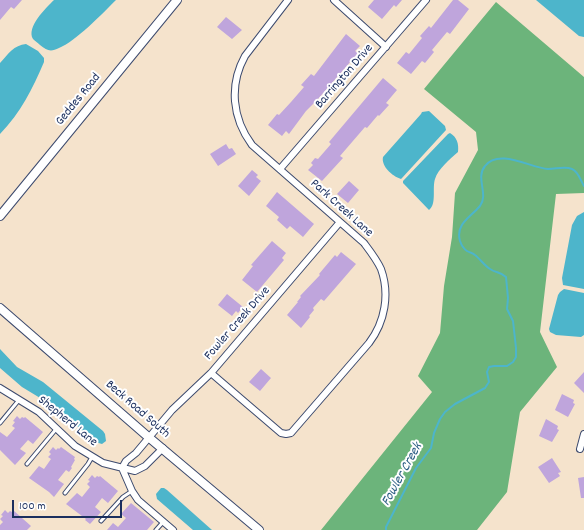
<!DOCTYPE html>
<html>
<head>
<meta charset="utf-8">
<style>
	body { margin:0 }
	#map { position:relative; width:584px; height:530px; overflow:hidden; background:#f5e3cc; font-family:Dekko,sans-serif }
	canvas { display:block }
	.scale { position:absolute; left:12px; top:500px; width:110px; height:18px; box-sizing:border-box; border:2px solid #1b2f5e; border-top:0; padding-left:5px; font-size:12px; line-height:14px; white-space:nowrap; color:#1b2f5e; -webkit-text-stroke:3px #fff; paint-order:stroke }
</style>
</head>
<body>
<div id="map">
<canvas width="584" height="530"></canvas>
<div class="scale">100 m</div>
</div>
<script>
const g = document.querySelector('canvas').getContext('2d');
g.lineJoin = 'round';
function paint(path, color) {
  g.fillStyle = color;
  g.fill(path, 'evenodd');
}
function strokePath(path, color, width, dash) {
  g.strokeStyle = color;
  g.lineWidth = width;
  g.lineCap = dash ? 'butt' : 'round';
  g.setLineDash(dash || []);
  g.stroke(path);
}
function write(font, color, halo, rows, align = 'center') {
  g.font = font + ' Dekko,sans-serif';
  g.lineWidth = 4;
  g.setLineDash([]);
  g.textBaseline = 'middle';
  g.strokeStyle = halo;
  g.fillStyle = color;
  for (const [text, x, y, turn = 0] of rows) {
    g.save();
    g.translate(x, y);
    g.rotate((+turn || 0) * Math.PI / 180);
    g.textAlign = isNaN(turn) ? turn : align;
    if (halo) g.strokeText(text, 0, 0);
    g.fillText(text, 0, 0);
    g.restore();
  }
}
paint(new Path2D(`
	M496,2L584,77V193L556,194L540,332L557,367L520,412L507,492L477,530H321L432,392L418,376L440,333L444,286L452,237L455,193L478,150L476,132L424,89Z`), '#6cb47b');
paint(new Path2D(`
	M54,0H116C103,13 75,42 59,48C51,52 47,51 40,45C38,43 35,41 33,39C26,27 46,8 54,0Z
	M536,0H584V37L579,36Z
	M26,44L38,51L44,58V62C32,90 21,112 0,134V63C8,54 14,45 26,44Z
	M429,111L445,126L446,130L402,178L401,179C392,176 381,166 383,157L421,114L422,112Z
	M450,133C457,137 459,144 458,152C450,159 438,169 435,179C432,188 437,204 429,210L403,183V181L448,134Z
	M584,212V289L563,285L562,278L572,225L577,216Z
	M564,289L584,293V335L581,337L556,335L550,332L549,329L558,295L560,292Z
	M0,349L17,367L43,382L103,431L105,434L106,441L102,444L95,442L63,414L50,404L22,387L0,368Z
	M161,488H164L167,490L212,530H193L157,499L156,494Z`), '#4db5cb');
strokePath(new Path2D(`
	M386,530V527L416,468L431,448L434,433L440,419L445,412L455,404L485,388L489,382L487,372L489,367L494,366H507L513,362L516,357V348L513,321L507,309L508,298L506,277C501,272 496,273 490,269C485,266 480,259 475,255C472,252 470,253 467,251C464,249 461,244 460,241C455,224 471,217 480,206C489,194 475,178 485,166C499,148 531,168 548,169C556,169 565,166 572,169C578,171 581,181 584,186`), '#4db5cb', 2);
paint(new Path2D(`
	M0,0H22L14,9L11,7L0,20Z
	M374,0H402L396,7L394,5L382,19L368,7Z
	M453,0H458L469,9L450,34L447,32L432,50L434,52L425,63L422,61L411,74L397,63L406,52L409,54L422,38L420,36L429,26L431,28Z
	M226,17L242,30L232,39L217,27Z
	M346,34L360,46L355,51L358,53L318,99L306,111L289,134L286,131L282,136L268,125L277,114L279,115L291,102L304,87L301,85L311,74L314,76Z
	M383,78L397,90L386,103L389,105L379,116L378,115L367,128L365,127L340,156L343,158L322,181L308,170L313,165L311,163L315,158L318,159L331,144L329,142Z
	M226,144L229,149L232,148L236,154L218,166L210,154Z
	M252,170L258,175L256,177L261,181L249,196L238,186Z
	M349,181L359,190L348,203L337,194Z
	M277,192L314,224L303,237L290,226L287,229L277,220L279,217L266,206Z
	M272,241L286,253L282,258L284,260L257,292L242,280L253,266L251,265Z
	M341,252L356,264L324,301L321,299L313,308L314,310L309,316L310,317L301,328L287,315L298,302H297L301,297L300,296L320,275L319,274L324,268L335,255L337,257Z
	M227,294L243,307L238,313L236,311L232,316L218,305Z
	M261,369L271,378L260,391L249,382Z
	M584,372V393L574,383Z
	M562,394L574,400L573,403L575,404L568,417L555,410Z
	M17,416L20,419L22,417L24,418L25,417L43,432L33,444L28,440L20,449L26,453L15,465L0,450V432L7,437L15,428L12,426L15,422L13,421Z
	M546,419L558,426L557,429L559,430L552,442L539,436Z
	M53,447L56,450L58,448L59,449L61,447L75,457L74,459L75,460L71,467L72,468L69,472L66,470L58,480L64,484L54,497L49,492L29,478L39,466L44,469L51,459L48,457L51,454L49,452Z
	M552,458L561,472L558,473L560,476L549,483L538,467Z
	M92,475L95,478L97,476L99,477L100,476L118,491L108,503L102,498L95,507L101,512L90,524L85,520L86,519L66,504L77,493L82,497L90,487L87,484L90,481L88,480Z
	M584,477V498H581L578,478Z
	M131,503L154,522L147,530H107L113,523L118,527L126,518L121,514Z
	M5,510L8,513L10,511L12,512L13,510L31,526L27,530H0V525L3,522L0,519L3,516L1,515Z`), '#bfa5dc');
const lane = new Path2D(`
	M0,423L19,400
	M27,464L57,428
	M65,493L88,464L92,457
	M101,521L123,497L132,491
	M156,530L164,521`);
const street = new Path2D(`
	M334,0L386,47
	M280,169L426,0
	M211,373L281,433L286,434L291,433L369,343C385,322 390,294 381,269C377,260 370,251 364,243L252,145C232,118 229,85 245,56L288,0
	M0,388L39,412L75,446L103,463L135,471L145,466L163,448
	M580,449L584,434
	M122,468L126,461L136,453L172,410L211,373L340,222
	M122,468L132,491L138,500L173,530`);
const secondary = new Path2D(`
	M0,216L177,0
	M0,308L146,435L259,530`);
strokePath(lane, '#3c4a6e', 5);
strokePath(street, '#3c4a6e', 8);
strokePath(secondary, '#3c4a6e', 10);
strokePath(lane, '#fff', 3);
strokePath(street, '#fff', 6);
strokePath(secondary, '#fff', 8);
write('13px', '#1b2f5e', '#fff', [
	["Barrington Drive",345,77,-49],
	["Geddes Road",79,100,-51],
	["Park Creek Lane",341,209,42],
	["Fowler Creek Drive",238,324,-49],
	["Beck Road South",137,410,41],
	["Shepherd Lane",67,422,39]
]);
write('italic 14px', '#2c5e84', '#fff', [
	["Fowler Creek",403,475,-61]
]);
</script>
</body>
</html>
